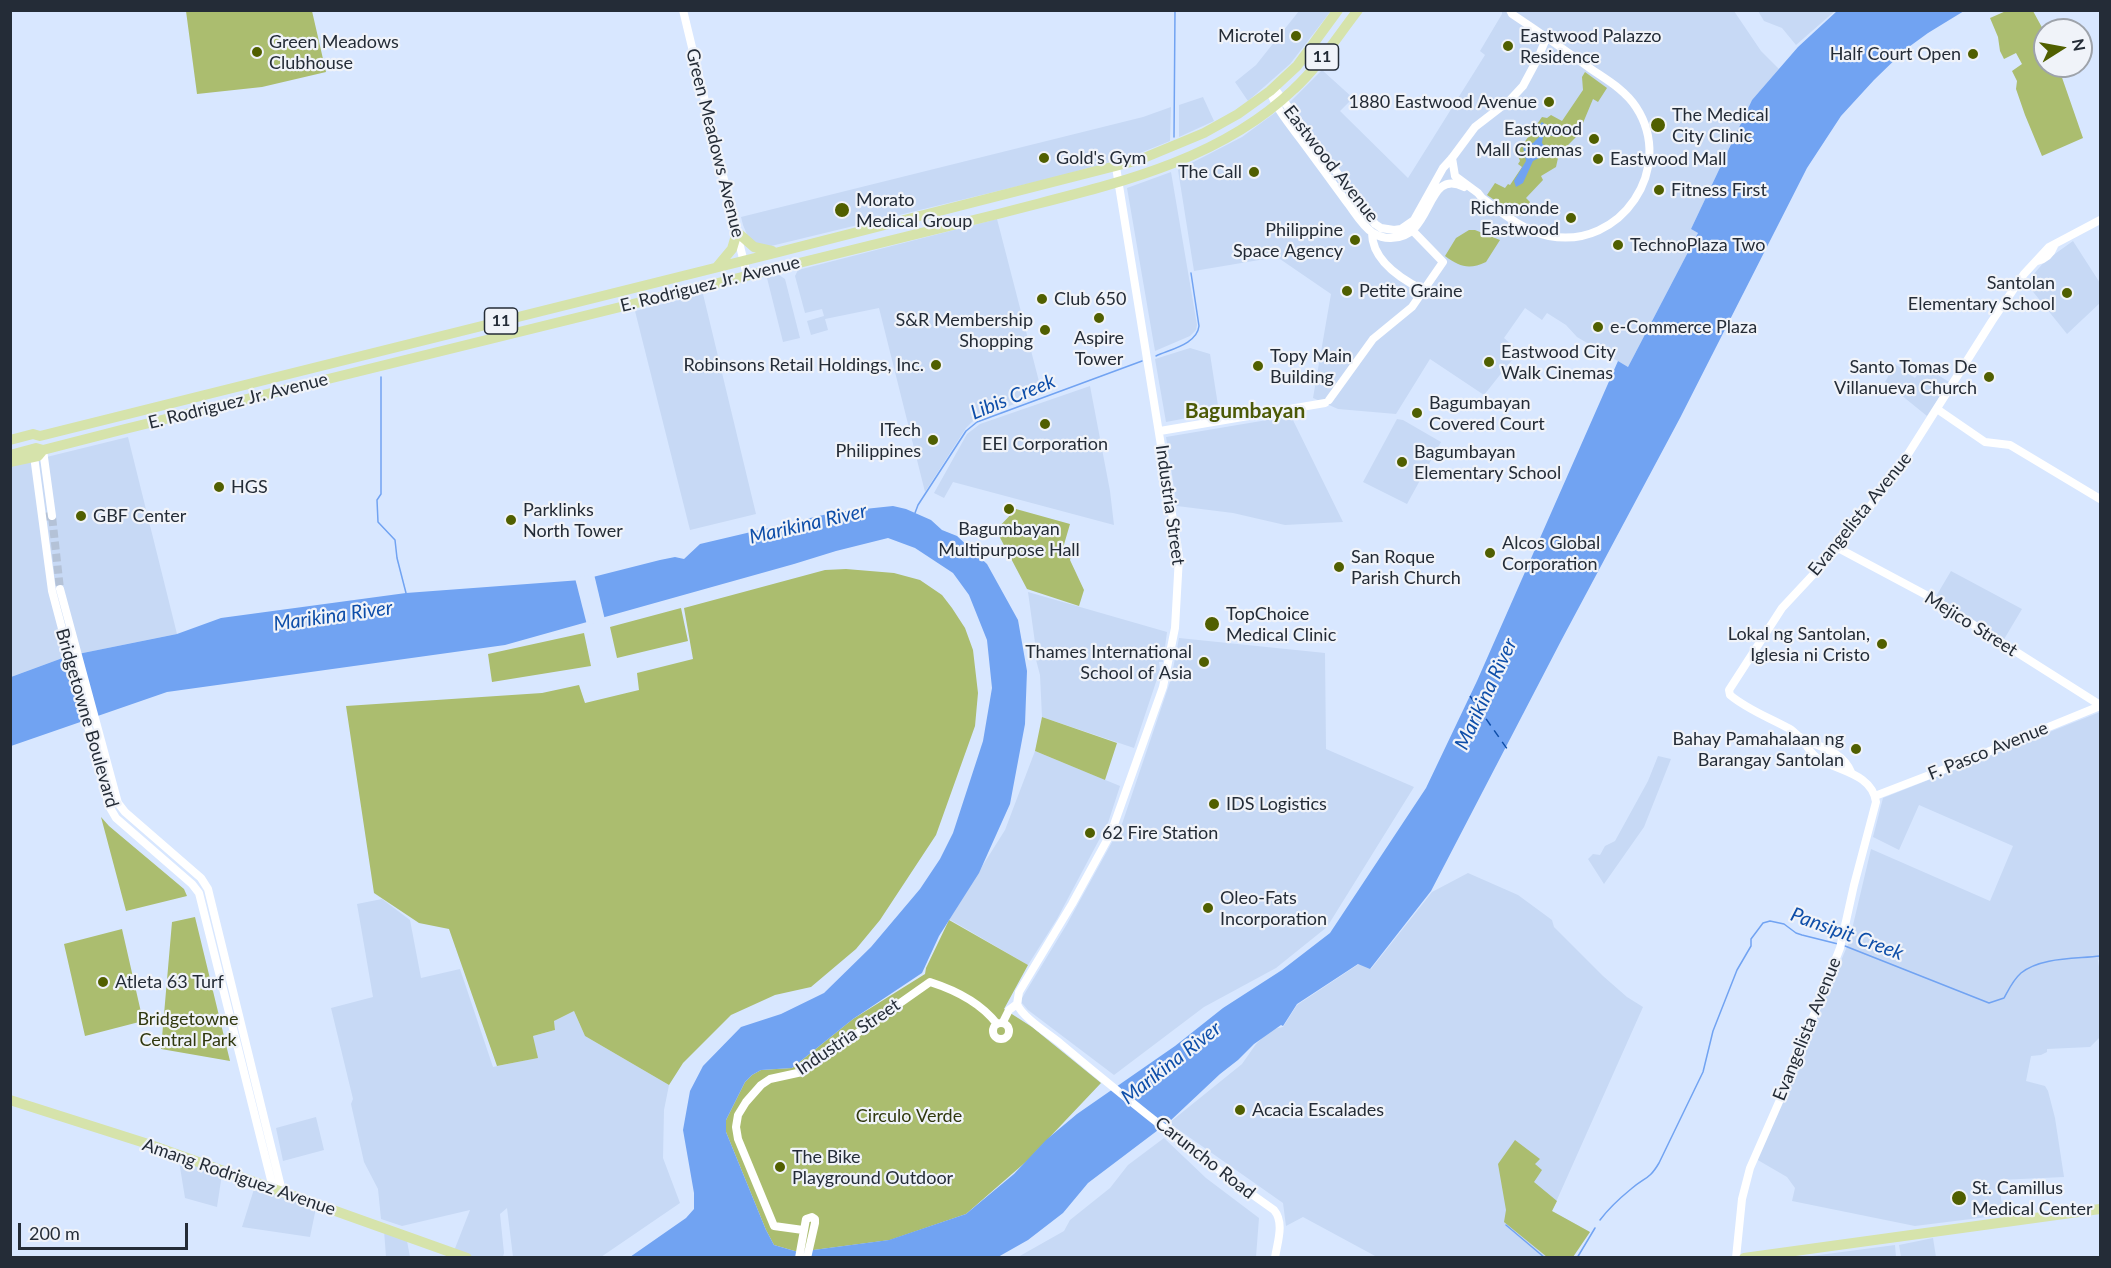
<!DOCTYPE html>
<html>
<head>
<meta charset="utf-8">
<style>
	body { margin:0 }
	#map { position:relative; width:2111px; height:1268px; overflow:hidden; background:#d8e7ff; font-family:Lato,sans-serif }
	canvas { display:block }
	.frame { position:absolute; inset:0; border:12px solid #242c37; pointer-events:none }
	.north { position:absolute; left:2033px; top:18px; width:60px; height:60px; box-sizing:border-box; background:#f0f3f9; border:2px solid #9ea3ab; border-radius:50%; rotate:79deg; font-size:16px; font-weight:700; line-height:24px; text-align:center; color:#242c37 }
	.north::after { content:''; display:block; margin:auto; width:21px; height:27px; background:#505f00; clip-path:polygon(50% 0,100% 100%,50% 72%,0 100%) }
	.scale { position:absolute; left:18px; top:1223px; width:170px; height:27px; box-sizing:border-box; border:3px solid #242c37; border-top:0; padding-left:8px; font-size:18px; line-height:21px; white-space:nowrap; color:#242c37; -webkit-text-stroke:4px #f0f3f9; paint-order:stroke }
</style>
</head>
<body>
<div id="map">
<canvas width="2111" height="1268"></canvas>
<div class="frame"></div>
<div class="north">N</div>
<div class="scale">200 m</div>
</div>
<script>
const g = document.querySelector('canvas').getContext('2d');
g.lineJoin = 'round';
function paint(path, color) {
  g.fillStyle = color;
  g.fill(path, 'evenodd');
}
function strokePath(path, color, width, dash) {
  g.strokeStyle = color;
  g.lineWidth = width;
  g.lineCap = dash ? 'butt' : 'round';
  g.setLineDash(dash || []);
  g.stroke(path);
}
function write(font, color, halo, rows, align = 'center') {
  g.font = font + ' Lato,sans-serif';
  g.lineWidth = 4.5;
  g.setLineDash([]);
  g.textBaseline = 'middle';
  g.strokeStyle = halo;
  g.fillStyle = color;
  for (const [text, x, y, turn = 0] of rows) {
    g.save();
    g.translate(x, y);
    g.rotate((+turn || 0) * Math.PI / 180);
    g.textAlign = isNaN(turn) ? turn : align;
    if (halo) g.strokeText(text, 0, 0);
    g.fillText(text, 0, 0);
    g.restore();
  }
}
paint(new Path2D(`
	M1299,11H1331L1290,64L1248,101L1235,82L1256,65Z
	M1502,11H1734L1761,51L1779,69L1752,100L1691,229L1698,233L1628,367L1577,337L1566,325L1547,313L1542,320L1525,308L1504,338L1519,351L1484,395L1430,359L1396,414L1338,409L1313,398L1331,294L1277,257L1194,271L1178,170L1242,137L1291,101L1322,70L1353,98L1340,111L1408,178L1485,55L1480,51L1502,14Z
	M1758,11H1835L1796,45L1782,28L1764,21Z
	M1203,97L1214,121L1179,137V105Z
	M1171,107L1170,141L1135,155L1056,177L771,246L758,245L748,237L743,225L741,217L1143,117Z
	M1171,172L1197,325L1196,330L1190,336L1155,351L1127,188Z
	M997,219L1042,393L974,420L966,428L925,492L879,308L825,319L828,330L811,335L807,321L824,316L822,309L805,313L795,276L798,270Z
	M2073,241L2100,283V303L2067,334L2026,283L2045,261Z
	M779,275L785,279L800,338L783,342L767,278Z
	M703,294L756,514L690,530L635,311Z
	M1190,348L1210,354L1219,412L1166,422L1155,359Z
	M1895,364L1915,378L1924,366L1949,382L1927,416L1885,382Z
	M1090,386L1110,491L1114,525L953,482L944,498L934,493L967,434L980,424Z
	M1291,416L1343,522L1285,525L1233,513L1177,506L1166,437Z
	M1397,419L1403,420L1441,442L1407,504L1363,482Z
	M128,437L177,634L68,656L11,677L10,466Z
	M1951,571L2022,609L2003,641L1935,598Z
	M1028,592L1167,632L1163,662H1159L1160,670L1134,748L1042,717L1040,675L1035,656L1036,650Z
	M1179,638L1325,653L1326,749L1414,787L1327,927L1276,968L1204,1007L1114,1075L1028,1010L1022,1003V998L1067,924L1122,824L1171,679Z
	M2100,712V959L2098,960L2100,974V1037L2090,1047L2047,1049V1052L2041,1055L2031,1056L2026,1081L2045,1086L2048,1091L2055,1118L2064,1177L1999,1180L2003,1215L1915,1226L1792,1201L1795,1188L1787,1177L1756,1159L1849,942L1871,849L1990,901L2013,846L1919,805L1899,850L1873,837L1883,798Z
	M1035,751L1120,786L1108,823L1057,919L1028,965L949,919L1005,830Z
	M1658,756L1671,759L1644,827L1604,884L1588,859L1593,854L1600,855L1605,846L1615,841L1648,781Z
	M1468,873L1518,895L1552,920L1554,927L1603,976L1627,997L1643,1007L1552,1211L1590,1232L1573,1257H1377L1303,1217L1286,1226L1283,1203L1169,1123L1242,1064L1256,1044L1266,1034L1273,1029L1283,1027L1297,1005L1359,964L1371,969L1432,892Z
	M382,899L410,920L421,978L460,969L493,1067L537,1058L533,1036L555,1030L554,1021L574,1011L585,1036L669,1085L664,1110L663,1158L680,1203L601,1257H513L507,1208L500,1214L504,1253L503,1257H472L454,1251L470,1210L402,1226L381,1219L378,1189L364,1162L351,1104L353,1099L331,1008L373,997L357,904Z
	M316,1117L324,1150L283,1161L276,1128Z
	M1164,1138L1206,1178L1259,1218L1256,1257H1018L1064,1231L1070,1220L1110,1188L1128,1165Z
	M179,1161L222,1174L217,1207L185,1198Z
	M255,1186L316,1208L310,1237L242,1227Z
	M384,1230L407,1241L410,1257H386Z
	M1933,1238L1936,1257H1901L1899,1245Z
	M1895,1245L1896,1257H1804Z`), '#c7d9f5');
paint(new Path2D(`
	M186,11H312L326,72L262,87L197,94Z
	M2006,11H2033L2045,33V66H2058L2083,138L2042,156L2025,115L2016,89L2017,81L2012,71L2022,64L2016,53L2004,59L2000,51L1998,37L1990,18Z
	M1585,72L1607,88L1598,102L1593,99L1583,123L1578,122L1576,137L1567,146L1560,149L1556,167L1541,176L1543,180L1526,198L1530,202L1522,215L1518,216L1487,195L1495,183L1505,188L1508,184L1510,185L1522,167L1518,164L1520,161L1517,153L1542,117L1547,118L1551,115L1562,121L1583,90L1582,77Z
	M1469,230H1475L1500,240L1486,262C1469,270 1460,267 1445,256L1456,238Z
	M1016,509L1070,524L1063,548L1072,553L1070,560L1084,590L1079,606L1027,589L996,530Z
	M846,569L894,573L920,580L942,595L952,608L965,628L973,650L978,693L975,726L936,835L880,920L856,949L811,987L775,995L731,1015L683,1063L669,1085L585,1036L574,1011L554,1021L555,1030L533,1036L538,1058L497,1066L449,929L419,923L374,893L346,706L542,693L579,685L585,703L639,690L637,673L693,659L684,608L825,570Z
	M681,608L688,641L617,658L610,627Z
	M584,633L591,666L492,682L488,654Z
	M1042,717L1117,743L1105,780L1035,751Z
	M101,817L109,826L184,889L187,896L126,911Z
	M195,917L230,1061L161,1049L172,922Z
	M949,920L1028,965L1004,1009L1032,1027L1101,1083L1028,1160L966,1214L890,1240L798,1252L774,1245L766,1230L726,1132V1120L745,1082L752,1075L761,1070L792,1068L853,1019L925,974L926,968Z
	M122,929L143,1021L85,1036L64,944Z
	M1515,1140L1540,1159L1535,1164L1542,1170L1534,1182L1557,1201L1552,1211L1590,1232L1573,1257H1547L1504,1222L1506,1210L1498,1164Z`), '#abbd6f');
paint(new Path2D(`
	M1837,11H1964L1928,33L1906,49L1874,80L1841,116L1807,168L1680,418L1562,639L1431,891L1370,969L1358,964L1297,1004L1283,1026L1281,1025L1254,1044L1238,1060L1220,1074L1170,1121L1088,1183L1063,1213L1028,1240L998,1257H630L686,1218L694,1209V1193L683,1130L690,1091L703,1066L741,1027L781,1014L824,993L871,947L920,889L940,859L953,833L983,741L992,688L987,640L969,595L953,573L915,548L888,538L836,551L794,564L505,645L167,692L11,746V677L68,656L177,634L221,618L406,593L581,580L660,560L675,557L684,559L700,544L836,512L893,506L906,509L931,520L942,530L957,536L987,564L1018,620L1027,671L1025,724L1010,804L979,873L939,936L922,973L853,1019L792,1068L761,1070L752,1075L745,1082L726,1120V1132L766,1230L774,1245L798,1252L889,1240L966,1214L1014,1174L1046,1140L1077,1114L1175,1046L1223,1008L1282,970L1330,933L1426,788L1477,681L1618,361L1628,367L1698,233L1691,229L1752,100L1798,47Z
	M1542,122L1548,127L1555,124L1557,131L1552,136L1549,134L1543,137L1542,143L1545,147L1543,156L1533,161L1523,183L1516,187L1514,181L1526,161L1523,147L1533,143L1541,135L1539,125Z`), '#71a3f2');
paint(new Path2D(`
	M594,574L605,620L587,625L575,578Z`), '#d8e7ff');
strokePath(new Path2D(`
	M1174,137L1175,10
	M1156,356C1171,349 1197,344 1199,326L1191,273
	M381,377V494L377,500L378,522L395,540L397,558L406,593
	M915,513L918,505L966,431L977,422L1142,361
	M1845,946L1989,1003L2004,998C2009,989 2013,980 2021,973C2041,957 2075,959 2100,956
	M1600,1220C1609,1208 1620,1198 1631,1189C1645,1177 1649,1180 1659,1163L1703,1072L1713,1031L1737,970L1751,946V939L1763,923L1770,921L1784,924L1796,933L1802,935L1838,944
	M1506,1225L1545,1258
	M1577,1258L1595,1228`), '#71a3f2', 1.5);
strokePath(new Path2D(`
	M1470,696L1510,753`), '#0e4ea9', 1.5, [8, 6]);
strokePath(new Path2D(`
	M42,517L52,516L60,589`), '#b4c2d7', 8, [8, 4]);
strokePath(new Path2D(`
	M683,10L747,275
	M1274,88L1375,224L1381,228L1394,230L1401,229L1414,220L1443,168L1452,158L1475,127L1510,100L1523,86L1538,58L1545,41V37
	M1270,91C1277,110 1290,125 1302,141C1317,161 1331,181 1346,201C1354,211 1362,226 1373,233C1378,236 1384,238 1390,238C1435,239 1424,167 1464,187
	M1452,158L1455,176L1478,193L1482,198C1502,213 1524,231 1549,236C1621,250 1676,168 1636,107C1625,90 1607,80 1591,69C1565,50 1539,32 1512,14L1510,10
	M1372,233C1372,260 1401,279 1423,290
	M2037,261C2046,259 2051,254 2054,246
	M1329,400L1373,339L1412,307L1443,262L1412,230
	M1937,409L1985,442L2010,445L2100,499
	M1160,431L1325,403
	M43,450L52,516
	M34,456L52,591L109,806L116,818L192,884L199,893L273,1188
	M1838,548L1928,596L2100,705
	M60,589L118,803L125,812L201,878L208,889L282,1191
	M1851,772C1843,752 1821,747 1803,739C1797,736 1793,730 1788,728C1768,717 1748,710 1730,695L1729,690L1782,608L1838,548L1898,470L1992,321L2024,274L2049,247L2100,220
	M1875,796L1958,764L2100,706
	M1017,1004C1023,1018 1049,1034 1061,1044C1130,1102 1201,1159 1274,1210C1285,1223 1277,1243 1275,1258
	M1003,1022L1009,1010L1017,1004L1019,992L1072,904L1111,833L1163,687L1175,628L1179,557L1116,167
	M993 1031a8 8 0 1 1 16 0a8 8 0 1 1-16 0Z
	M803,1230L774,1226L738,1139L736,1127L738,1115L746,1102L761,1085L770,1079L802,1072L930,982C955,990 981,1003 997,1024
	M799,1258L806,1219L812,1217L815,1219V1223L807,1258
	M1736,1258L1742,1199L1750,1168L1786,1086L1840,948L1854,885L1876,802C1872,773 1837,771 1817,758C1810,753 1806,745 1802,738`), '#fff', 8);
strokePath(new Path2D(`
	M737,232L754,247L772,251
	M717,267L732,249L737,232
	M10,440L33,434L40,436L779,252L1139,160L1204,133L1238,114L1270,91L1297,66L1338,10
	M10,455L36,448L43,450
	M10,462L38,456L43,450L121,430L1002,213C1104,186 1215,165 1294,89C1319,66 1337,37 1358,10
	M10,1100L148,1144L467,1258
	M1744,1258L2100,1209`), '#d6e3ab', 10);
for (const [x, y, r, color] of [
	[1296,36,6,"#505f00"],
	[1508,46,6,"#505f00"],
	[257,52,6,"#505f00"],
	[1973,54,6,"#505f00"],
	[1549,102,6,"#505f00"],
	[1658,125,8,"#505f00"],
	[1594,139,6,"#505f00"],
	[1044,158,6,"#505f00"],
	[1598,159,6,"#505f00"],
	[1254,172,6,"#505f00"],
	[1659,190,6,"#505f00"],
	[842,210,8,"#505f00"],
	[1571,218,6,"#505f00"],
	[1355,240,6,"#505f00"],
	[1618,245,6,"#505f00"],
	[1347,291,6,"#505f00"],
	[2067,293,6,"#505f00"],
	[1042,299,6,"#505f00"],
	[1099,318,6,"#505f00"],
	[1598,327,6,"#505f00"],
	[1045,330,6,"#505f00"],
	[1489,362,6,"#505f00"],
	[936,365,6,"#505f00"],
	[1258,366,6,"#505f00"],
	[1989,377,6,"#505f00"],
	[1417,413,6,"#505f00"],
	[1045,424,6,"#505f00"],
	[933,440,6,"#505f00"],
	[1402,462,6,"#505f00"],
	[219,487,6,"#505f00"],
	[1009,509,6,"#505f00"],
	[81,516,6,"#505f00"],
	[511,520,6,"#505f00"],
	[1490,553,6,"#505f00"],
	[1339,567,6,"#505f00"],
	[1212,624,8,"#505f00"],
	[1882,644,6,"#505f00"],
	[1204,662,6,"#505f00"],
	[1856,749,6,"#505f00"],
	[1214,804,6,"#505f00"],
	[1090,833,6,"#505f00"],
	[1208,908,6,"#505f00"],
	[103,982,6,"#505f00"],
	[1240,1110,6,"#505f00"],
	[780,1167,6,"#505f00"],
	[1959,1198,8,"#505f00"]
]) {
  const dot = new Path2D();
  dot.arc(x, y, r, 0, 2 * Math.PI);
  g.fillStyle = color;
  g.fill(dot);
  strokePath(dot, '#f0f3f9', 2);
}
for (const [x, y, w] of [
	[1322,57,33],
	[501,321,33]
]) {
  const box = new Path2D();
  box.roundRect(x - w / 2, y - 13, w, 26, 4.5);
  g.fillStyle = '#f0f3f9';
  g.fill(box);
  strokePath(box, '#242c37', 1.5);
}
write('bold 16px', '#242c37', null, [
	["11",1322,57],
	["11",501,321]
]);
write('18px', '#242c37', '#f0f3f9', [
	["Microtel",1284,36,"right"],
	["Eastwood Palazzo",1520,36],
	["Residence",1520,57],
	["Green Meadows",269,42],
	["Clubhouse",269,63],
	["Half Court Open",1961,54,"right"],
	["1880 Eastwood Avenue",1537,102,"right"],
	["The Medical",1672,115],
	["City Clinic",1672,136],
	["Eastwood",1582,129,"right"],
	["Mall Cinemas",1582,150,"right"],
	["Gold's Gym",1056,158],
	["Eastwood Mall",1610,159],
	["The Call",1242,172,"right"],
	["Fitness First",1671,190],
	["Morato",856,200],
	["Medical Group",856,221],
	["Richmonde",1559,208,"right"],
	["Eastwood",1559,229,"right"],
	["Philippine",1343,230,"right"],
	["Space Agency",1343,251,"right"],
	["TechnoPlaza Two",1630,245],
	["Santolan",2055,283,"right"],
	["Elementary School",2055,304,"right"],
	["Petite Graine",1359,291],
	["Club 650",1054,299],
	["S&R Membership",1033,320,"right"],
	["Shopping",1033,341,"right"],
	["e-Commerce Plaza",1610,327],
	["Aspire",1099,338,"center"],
	["Tower",1099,359,"center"],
	["Eastwood City",1501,352],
	["Walk Cinemas",1501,373],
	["Topy Main",1270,356],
	["Building",1270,377],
	["Robinsons Retail Holdings, Inc.",924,365,"right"],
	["Santo Tomas De",1977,367,"right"],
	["Villanueva Church",1977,388,"right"],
	["Bagumbayan",1429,403],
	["Covered Court",1429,424],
	["ITech",921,430,"right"],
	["Philippines",921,451,"right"],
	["EEI Corporation",1045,444,"center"],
	["Bagumbayan",1414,452],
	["Elementary School",1414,473],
	["HGS",231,487],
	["Parklinks",523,510],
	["North Tower",523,531],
	["GBF Center",93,516],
	["Bagumbayan",1009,529,"center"],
	["Multipurpose Hall",1009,550,"center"],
	["Alcos Global",1502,543],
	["Corporation",1502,564],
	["San Roque",1351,557],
	["Parish Church",1351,578],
	["TopChoice",1226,614],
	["Medical Clinic",1226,635],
	["Lokal ng Santolan,",1870,634,"right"],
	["Iglesia ni Cristo",1870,655,"right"],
	["Thames International",1192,652,"right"],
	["School of Asia",1192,673,"right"],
	["Bahay Pamahalaan ng",1844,739,"right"],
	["Barangay Santolan",1844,760,"right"],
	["IDS Logistics",1226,804],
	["62 Fire Station",1102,833],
	["Oleo-Fats",1220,898],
	["Incorporation",1220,919],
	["Atleta 63 Turf",115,982],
	["Acacia Escalades",1252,1110],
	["The Bike",792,1157],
	["Playground Outdoor",792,1178],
	["St. Camillus",1972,1188],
	["Medical Center",1972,1209]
], 'left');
write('18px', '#242c37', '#f0f3f9', [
	["Green Meadows Avenue",715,143,76],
	["Eastwood Avenue",1331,164,52],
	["E. Rodriguez Jr. Avenue",710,284,-14],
	["E. Rodriguez Jr. Avenue",238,401,-14],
	["Industria Street",1170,505,82],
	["Evangelista Avenue",1860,514,-51],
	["Mejico Street",1971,624,32],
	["Bridgetowne Boulevard",87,718,74],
	["F. Pasco Avenue",1988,751,-22],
	["Evangelista Avenue",1807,1029,-68],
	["Industria Street",848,1037,-34],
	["Caruncho Road",1205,1158,38],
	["Amang Rodriguez Avenue",239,1177,19]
]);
write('18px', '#30380e', '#f0f3f9', [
	["Bridgetowne",188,1019],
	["Central Park",188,1040],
	["Circulo Verde",909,1116]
]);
write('italic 20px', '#0e4ea9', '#f0f3f9', [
	["Libis Creek",1013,397,-22],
	["Marikina River",808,524,-13],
	["Marikina River",333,616,-8],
	["Marikina River",1486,694,-65],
	["Pansipit Creek",1847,934,20],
	["Marikina River",1171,1063,-38]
]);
write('bold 21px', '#4b5906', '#f0f3f9', [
	["Bagumbayan",1245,411]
]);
</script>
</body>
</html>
